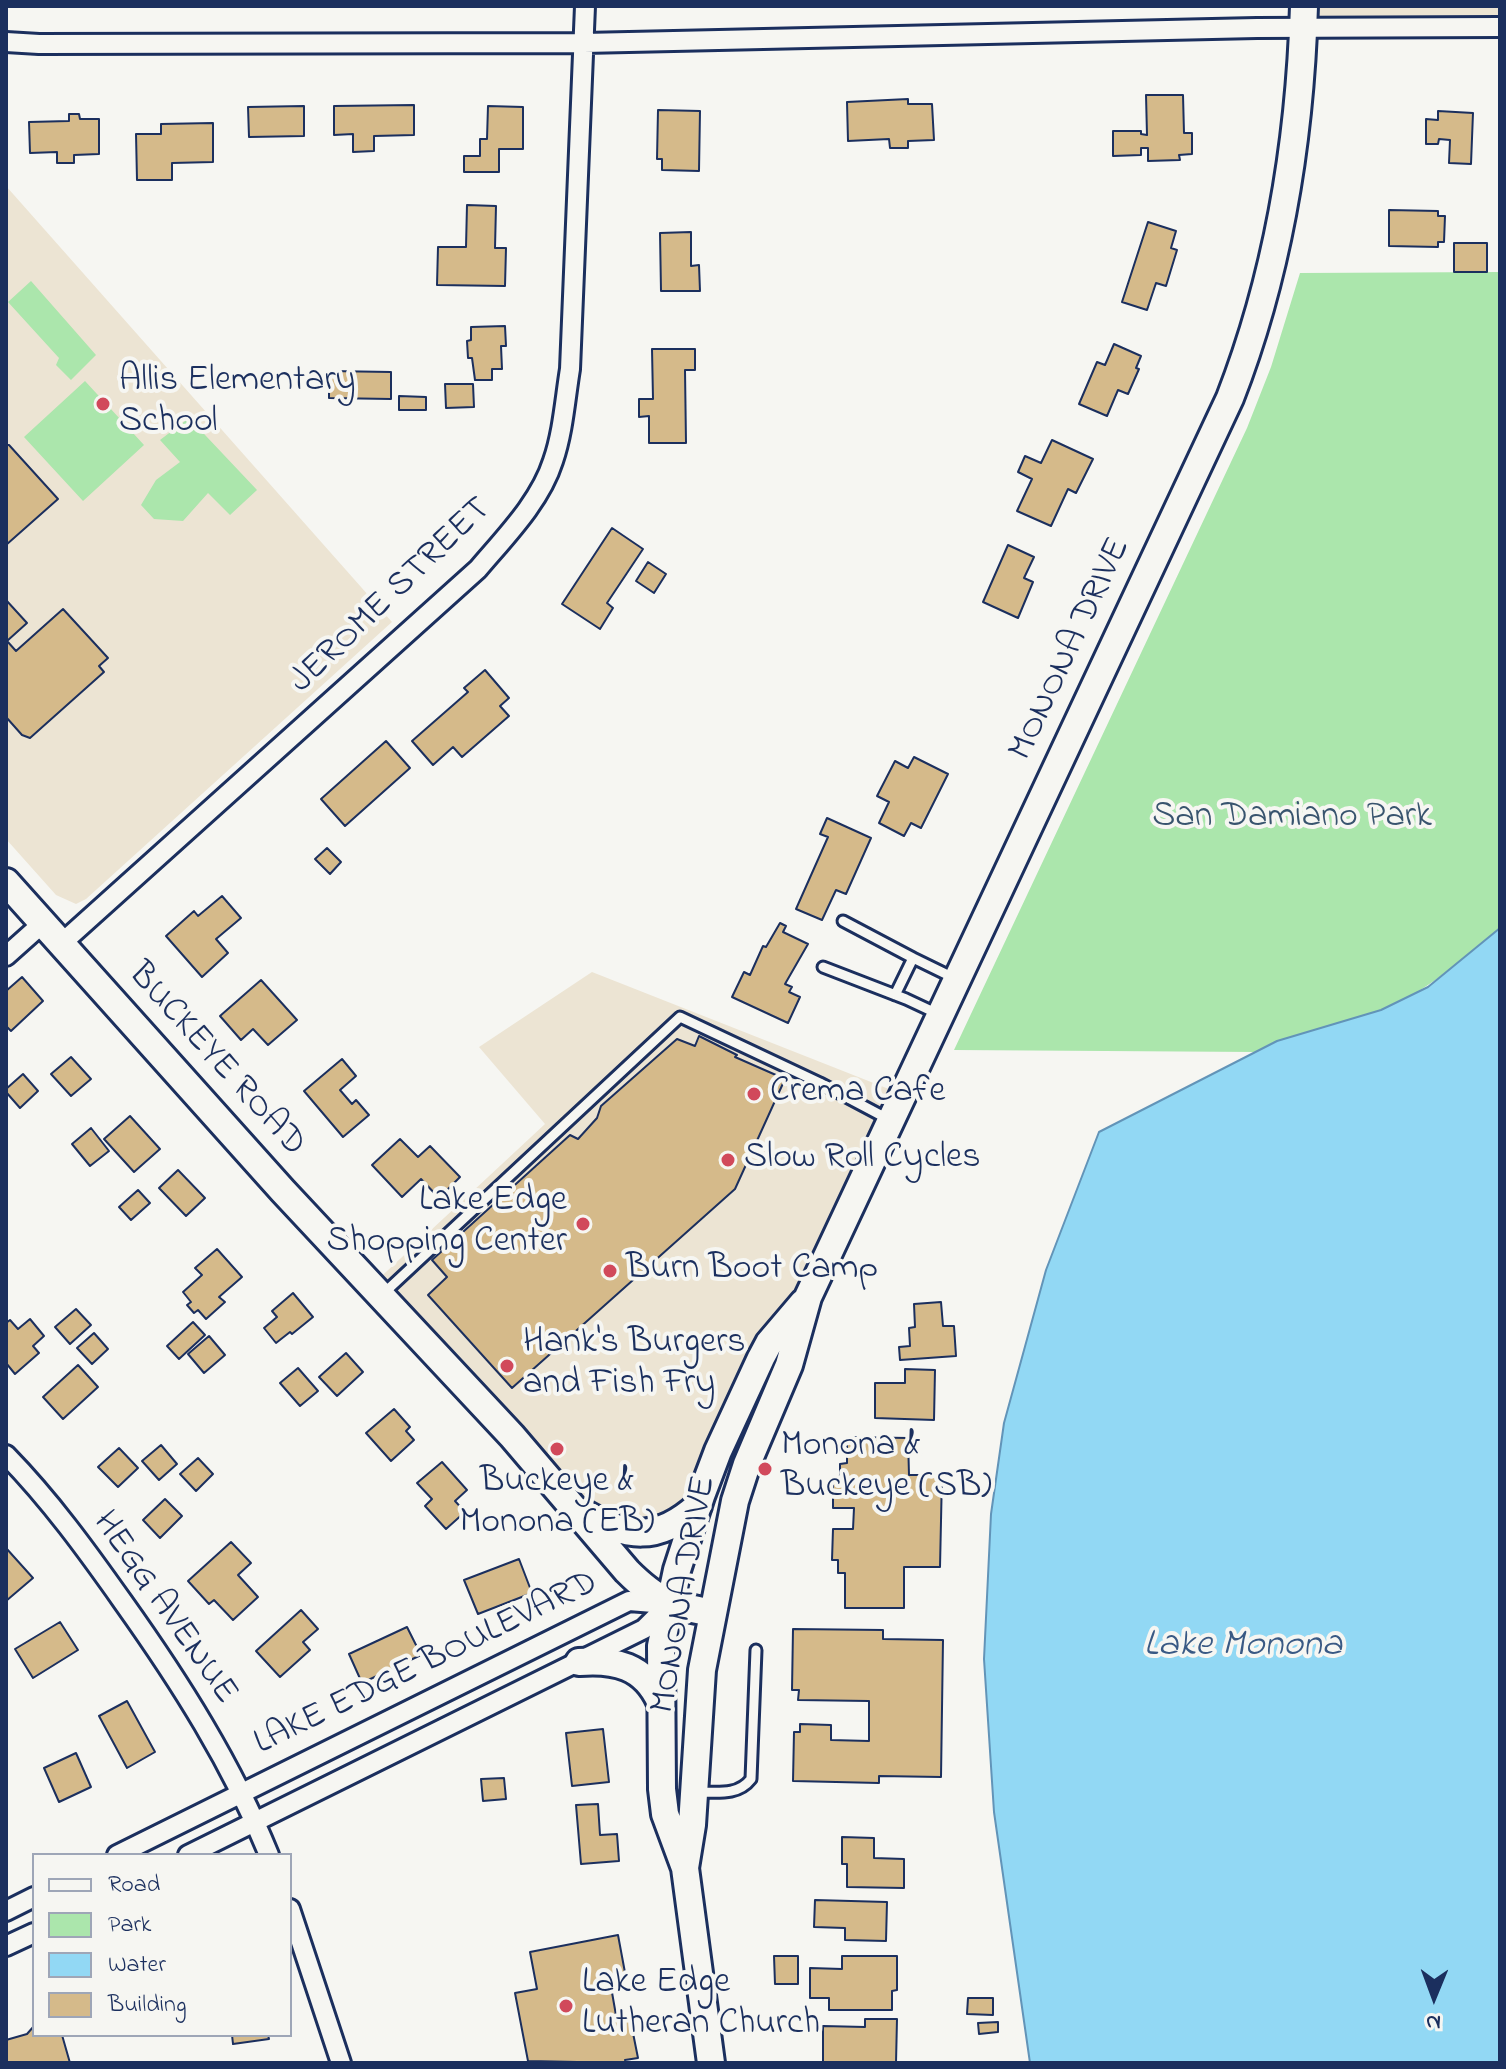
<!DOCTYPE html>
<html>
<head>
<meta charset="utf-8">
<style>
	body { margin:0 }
	#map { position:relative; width:1506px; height:2069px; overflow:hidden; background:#f6f6f2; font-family:"Indie Flower",sans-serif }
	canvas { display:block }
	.frame { position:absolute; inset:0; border:8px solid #1b2f5e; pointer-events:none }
	.legend { position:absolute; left:32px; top:1853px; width:260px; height:184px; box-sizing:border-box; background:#f6f6f2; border:2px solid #9ea6b7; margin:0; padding:10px 14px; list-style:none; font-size:24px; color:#1b2f5e }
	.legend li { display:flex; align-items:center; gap:16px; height:40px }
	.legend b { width:40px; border:2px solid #9ea6b7 }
	.north { position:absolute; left:1394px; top:1957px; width:80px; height:80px; -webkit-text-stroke:6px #f6f6f2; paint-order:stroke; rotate:181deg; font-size:22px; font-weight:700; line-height:32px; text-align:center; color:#1b2f5e }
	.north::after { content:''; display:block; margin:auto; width:28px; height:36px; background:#1b2f5e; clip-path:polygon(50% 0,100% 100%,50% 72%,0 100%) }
</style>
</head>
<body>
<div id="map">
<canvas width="1506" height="2069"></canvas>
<div class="frame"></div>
<ul class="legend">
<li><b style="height:10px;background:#f6f6f2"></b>Road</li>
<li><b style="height:22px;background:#abe6ac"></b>Park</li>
<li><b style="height:22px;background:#92d8f4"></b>Water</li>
<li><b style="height:22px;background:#d5ba8a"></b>Building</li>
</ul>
<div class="north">N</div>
</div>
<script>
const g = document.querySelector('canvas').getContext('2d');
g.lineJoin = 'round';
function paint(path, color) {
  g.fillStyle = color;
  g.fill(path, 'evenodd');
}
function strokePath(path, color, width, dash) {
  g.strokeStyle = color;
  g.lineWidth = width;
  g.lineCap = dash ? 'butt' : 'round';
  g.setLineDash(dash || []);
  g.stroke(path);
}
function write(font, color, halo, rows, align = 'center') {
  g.font = font + ' "Indie Flower",sans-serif';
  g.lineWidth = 8;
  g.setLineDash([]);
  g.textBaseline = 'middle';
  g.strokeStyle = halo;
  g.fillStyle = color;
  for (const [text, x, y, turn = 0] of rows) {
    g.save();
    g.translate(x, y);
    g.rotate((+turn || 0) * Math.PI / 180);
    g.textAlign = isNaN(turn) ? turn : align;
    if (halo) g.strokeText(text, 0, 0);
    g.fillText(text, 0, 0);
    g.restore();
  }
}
paint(new Path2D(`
	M1304,6H1500V27H1304Z
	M6,186L392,622L86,899L76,904L56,895L6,839Z
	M592,972L904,1095L738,1447L691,1510L606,1543L372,1285L545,1124L479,1047Z`), '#ece4d3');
paint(new Path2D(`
	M1500,272V928C1462,959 1425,994 1378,1011C1337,1025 1295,1033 1256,1052L954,1050L1247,428L1271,367L1300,273Z
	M31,281L96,355L71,380L56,365L59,358L8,302Z
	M85,381L144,445L83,501L24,437Z
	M189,418L257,490L230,515L208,493L183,521L154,519L141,505L156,480L180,462L160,440Z`), '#abe6ac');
const water = new Path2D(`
	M1500,928V2063H1030L994,1812L984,1659L991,1514L1004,1423L1046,1270L1099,1132L1277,1041L1381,1010L1428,987Z`);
paint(water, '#92d8f4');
strokePath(water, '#6294b8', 2);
const building = new Path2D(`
	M1146,95H1183L1184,133H1192V154L1179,155L1180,160L1148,161V148H1141V155L1113,156V131H1141V134L1147,135Z
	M908,99V104H932L934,140L908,141V148H890L889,139L848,141L847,102Z
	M414,105V135L374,136V151L353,152V134L334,135V106Z
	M304,106V136L249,137L248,107Z
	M488,106L523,107V149H499V172H464V156H480V139H487Z
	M658,110L700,111L699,171L662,170V159H657Z
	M1438,111L1473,113L1471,164L1449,163L1450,140L1439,139L1438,144H1426V119L1438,120Z
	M69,114H79L80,119H99V154L74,155V163H57V152L30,153L29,122L69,121Z
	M213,123V162L172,163V180H137L136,134H161V124Z
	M467,205L496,206L495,248H506L505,286L437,285L438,247H466Z
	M1389,210L1438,211V216H1445L1444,242H1438V247L1389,246Z
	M1148,222L1176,231L1171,248L1177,250L1166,286L1156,283L1147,310L1122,302Z
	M691,232V266L699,265L700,291H661L660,233Z
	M1454,243H1487V272H1454Z
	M505,326L506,346H501L502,369H492V380H475L472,358H468L467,341L471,340V327Z
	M1114,344L1141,356L1136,368L1139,369L1128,394L1118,390L1107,416L1079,404L1097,362L1105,365Z
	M652,349H695V370H685L686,443H649V416L639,417V399H653Z
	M329,371L391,372V399L329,398Z
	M445,384H473L474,407L446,408Z
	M399,396L426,397V410H399Z
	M1052,440L1093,459L1076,493L1068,489L1051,526L1017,511L1032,479L1018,472L1025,456L1041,463Z
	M6,445H9L58,499L6,545Z
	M612,528L643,549L607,603L613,608L600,629L562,604Z
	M1008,545L1034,557L1024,578L1033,582L1018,618L983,602Z
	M648,562L666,574L654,593L636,581Z
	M6,600L27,623L7,641L16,651L63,609L108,658L99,666L104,672L30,738L22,735L6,717Z
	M485,670L509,698L500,706L509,716L462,757L453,747L433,765L412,741L468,692L464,688Z
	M386,741L410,768L345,826L321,799Z
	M914,757L948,774L921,828L911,823L904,836L879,823L889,802L877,796L895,761L908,768Z
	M827,818L871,838L846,894L836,890L822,920L796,909L828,837L820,834Z
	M327,848L341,862L330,874L315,859Z
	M222,896L241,918L216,939L228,953L202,977L166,936L194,911L198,916Z
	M780,923L786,926L783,932L808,944L785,984L792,987L789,992L800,997L788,1023L732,997L744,972L750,975L763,946L766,947Z
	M22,977L43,1001L11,1031L6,1026V991Z
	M261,980L297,1020L268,1045L253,1029L241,1040L220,1016Z
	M699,1036L737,1055L735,1057L785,1079L735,1189L512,1388L428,1295L447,1277L432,1260L570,1135L578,1139L597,1118L601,1106L677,1039L695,1046Z
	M71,1057L91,1079L71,1096L51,1074Z
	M342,1059L356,1076L340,1090L352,1104L356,1100L369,1115L343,1137L304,1091Z
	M23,1074L38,1091L20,1108L6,1092V1089Z
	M130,1116L160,1149L134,1172L104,1139Z
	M91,1128L109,1151L90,1166L72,1144Z
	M400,1139L418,1157L430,1146L460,1177L439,1198L421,1179L402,1197L372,1165Z
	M178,1170L205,1198L186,1216L159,1188Z
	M138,1190L150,1203L131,1220L119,1207Z
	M217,1249L242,1277L219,1297L225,1302L206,1319L198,1310L194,1313L187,1305L191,1302L183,1292L202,1275L195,1268Z
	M293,1293L313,1317L292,1334L290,1332L276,1343L264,1328L277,1317L272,1311Z
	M941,1302L943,1326H954L956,1356L900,1360L899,1347L910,1346L909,1328L915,1327L914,1304Z
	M76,1309L91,1325L70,1344L55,1327Z
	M30,1319L44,1336L33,1346L39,1353L15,1374L6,1363V1323L10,1320L18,1329Z
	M193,1322L205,1335L179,1359L167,1346Z
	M94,1333L108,1349L92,1364L77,1348Z
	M209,1336L225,1355L204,1373L188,1354Z
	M346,1353L363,1372L337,1396L319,1377Z
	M78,1365L98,1387L63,1419L43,1397Z
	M298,1368L318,1391L300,1406L280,1383Z
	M905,1369L935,1370L934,1420L875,1418V1383H905Z
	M394,1409L410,1427L406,1431L414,1440L391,1461L366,1433Z
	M847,1437L908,1438L909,1475H942L940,1567H904V1608H845V1573H838V1560H832L833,1529H853L854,1508H833V1476H840V1464L847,1463Z
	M161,1445L177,1464L159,1480L142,1461Z
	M119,1448L138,1468L118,1487L98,1467Z
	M198,1458L213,1474L196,1491L180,1474Z
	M442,1462L467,1490L455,1501L465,1512L446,1529L425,1506L432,1499L417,1483Z
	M165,1499L182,1516L160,1538L143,1520Z
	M231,1542L251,1563L238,1575L258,1597L233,1620L214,1600L209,1604L188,1581Z
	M6,1548L33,1578L6,1601Z
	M519,1559L532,1593L478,1614L464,1580Z
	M301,1610L318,1629L303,1642L310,1650L280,1677L256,1651Z
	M60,1622L78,1650L33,1678L15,1649Z
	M407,1627L421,1655L362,1683L349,1654Z
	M793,1629L883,1630V1639L943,1640L941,1777L879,1776V1783L793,1781L794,1732H800V1724L831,1725V1740L869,1741V1701L798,1700L799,1690H792Z
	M127,1701L155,1752L127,1768L99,1716Z
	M603,1729L609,1782L572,1786L566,1733Z
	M76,1753L91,1787L59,1802L44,1768Z
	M504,1778L506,1799L483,1801L481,1779Z
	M598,1804L600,1835L617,1834L619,1861L581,1864L576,1805Z
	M842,1837L874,1838V1858L904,1859V1888L847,1887V1864H842Z
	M815,1900L887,1902L886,1941L845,1940V1928L814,1927Z
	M618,1935L626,1978L610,1981L617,2021L630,2018L638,2058L625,2060L626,2063L528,2061L515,1993L537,1989L530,1952Z
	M774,1956H798V1984H775Z
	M842,1956H897V1990L892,1991V2010H829V1998H810V1968L842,1969Z
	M968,1998H993V2015L967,2014Z
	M865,2019H897L896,2063H823V2026L865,2027Z
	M998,2022V2032L979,2034L978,2023Z
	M34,2026V2035H62L70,2063H6V2040L27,2034Z
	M232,2035H268L269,2039L233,2044Z`);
paint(building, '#d5ba8a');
strokePath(building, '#1b2f5e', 2);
const lane = new Path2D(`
	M843,921L913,958L895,995
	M913,958L954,978
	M823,967L906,999L938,1014
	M384,1293L680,1017L820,1083L888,1119
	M697,1792C717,1792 738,1796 751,1779L756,1650`);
const street = new Path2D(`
	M6,42L39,44L584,43L1257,28L1500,27
	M62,943L478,569C505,537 540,502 553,461C563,432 565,400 570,369L585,6
	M6,956L43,923
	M6,1455C50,1500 87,1551 123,1602C180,1682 232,1764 269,1855
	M117,1855L629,1601L666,1604
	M188,1855L644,1629L669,1604
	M290,1909L341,2063
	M6,1911L34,1897
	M6,1946L34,1933`);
const secondary = new Path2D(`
	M6,882L283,1191L512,1436L627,1571C658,1602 671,1605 712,1613
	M582,1512C627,1538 657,1543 698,1506
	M579,1662C615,1659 644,1666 660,1701
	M685,1868L692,1825L702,1670L735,1501L747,1464L789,1365L808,1297L1230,398C1279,272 1300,142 1304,6
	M711,2063L685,1868L665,1814L662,1789L661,1646L677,1570L701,1496L718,1451L761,1358L769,1343L803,1303`);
strokePath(lane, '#1b2f5e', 15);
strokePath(street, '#1b2f5e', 24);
strokePath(secondary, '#1b2f5e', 32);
strokePath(lane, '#f6f6f2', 9);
strokePath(street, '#f6f6f2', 18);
strokePath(secondary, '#f6f6f2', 26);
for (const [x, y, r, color] of [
	[103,404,8,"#d1495b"],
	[754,1094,8,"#d1495b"],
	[728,1160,8,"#d1495b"],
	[583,1224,8,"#d1495b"],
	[610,1271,8,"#d1495b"],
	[507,1366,8,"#d1495b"],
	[557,1449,8,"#d1495b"],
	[765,1469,8,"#d1495b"],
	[566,2006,8,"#d1495b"]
]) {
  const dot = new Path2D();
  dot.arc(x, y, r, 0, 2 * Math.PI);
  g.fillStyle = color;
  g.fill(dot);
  strokePath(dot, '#f6f6f2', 3);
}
write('36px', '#1b2f5e', '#f6f6f2', [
	["Allis Elementary",119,383],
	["School",119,424],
	["Crema Cafe",770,1094],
	["Slow Roll Cycles",744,1160],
	["Lake Edge",567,1203,"right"],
	["Shopping Center",567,1244,"right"],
	["Burn Boot Camp",626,1271],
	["Hank's Burgers",523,1345],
	["and Fish Fry",523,1386],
	["Monona &",781,1448],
	["Buckeye (SB)",781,1489],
	["Buckeye &",557,1484,"center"],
	["Monona (EB)",557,1525,"center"],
	["Lake Edge",582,1985],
	["Lutheran Church",582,2026]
], 'left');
write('36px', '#1b2f5e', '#f6f6f2', [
	["JEROME STREET",392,597,-44],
	["MONONA DRIVE",1072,650,-65],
	["BUCKEYE ROAD",215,1061,48],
	["MONONA DRIVE",686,1595,-80],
	["HEGG AVENUE",163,1609,55],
	["LAKE EDGE BOULEVARD",427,1665,-26]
]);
write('36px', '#38546e', '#f6f6f2', [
	["San Damiano Park",1292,819]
]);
write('italic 38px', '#395984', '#f6f6f2', [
	["Lake Monona",1243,1648]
]);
</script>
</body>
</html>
